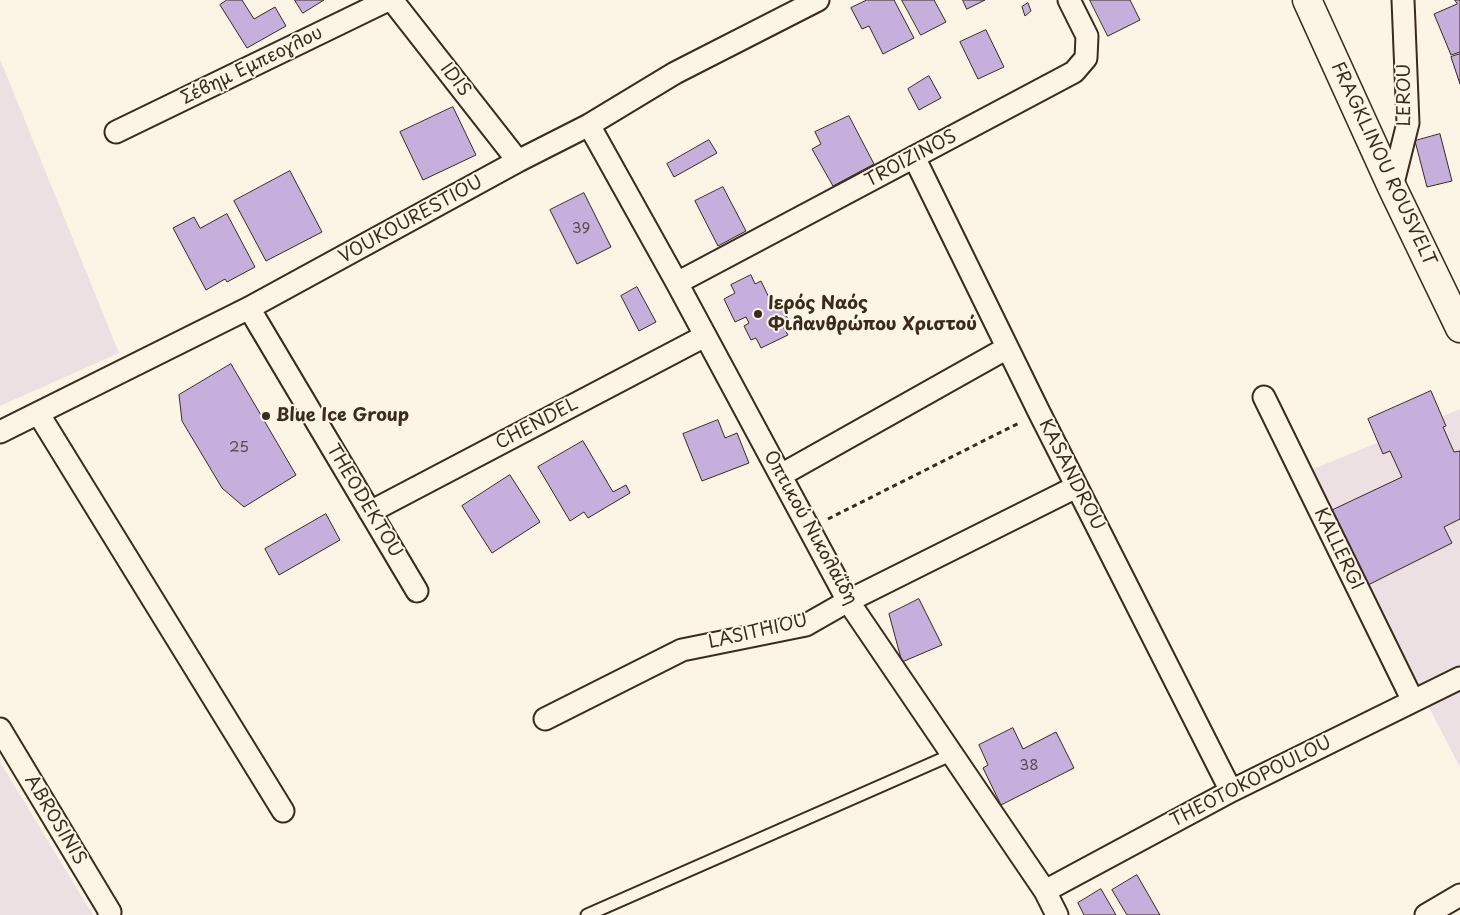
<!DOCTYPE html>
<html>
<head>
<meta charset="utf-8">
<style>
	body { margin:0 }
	canvas { display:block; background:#fcf5e5 }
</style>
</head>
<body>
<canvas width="1460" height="915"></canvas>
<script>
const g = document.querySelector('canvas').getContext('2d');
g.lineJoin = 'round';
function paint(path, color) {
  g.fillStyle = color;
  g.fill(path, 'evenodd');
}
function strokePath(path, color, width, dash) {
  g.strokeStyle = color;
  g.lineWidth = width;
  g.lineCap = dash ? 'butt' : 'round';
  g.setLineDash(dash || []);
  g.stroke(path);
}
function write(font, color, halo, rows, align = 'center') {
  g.font = font + ' "Playpen Sans",sans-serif';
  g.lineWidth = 4;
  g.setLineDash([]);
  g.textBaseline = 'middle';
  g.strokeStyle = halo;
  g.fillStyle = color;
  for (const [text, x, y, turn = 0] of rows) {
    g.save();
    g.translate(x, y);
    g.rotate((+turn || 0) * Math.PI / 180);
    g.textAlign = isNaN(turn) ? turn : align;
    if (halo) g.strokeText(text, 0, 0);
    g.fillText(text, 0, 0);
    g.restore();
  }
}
paint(new Path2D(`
	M0,59L119,353L0,406Z
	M1460,409V767L1306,472Z
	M0,762L93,915H0Z`), '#ece0e3');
const building = new Path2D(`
	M227,0H242L254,19L275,7L286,26L247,48L220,5Z
	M295,0H324L303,13Z
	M867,0H894L914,38L883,54L869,26L862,29L851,8Z
	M902,0H934L946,22L921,35Z
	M963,0H985L967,9Z
	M1090,0H1130L1140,20L1108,36Z
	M1455,0H1460V52L1451,55L1434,14L1457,4Z
	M1028,3L1031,11L1025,16L1022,7Z
	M986,30L1004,67L978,79L960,42Z
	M1460,54V84L1451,57Z
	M929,76L941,98L919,110L908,89Z
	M453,107L476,155L423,180L400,132Z
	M849,116L874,164L833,186L812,149L821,144L815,132Z
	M1440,134L1452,181L1427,187L1415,141Z
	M709,140L717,153L674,177L667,164Z
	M290,171L322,232L266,261L234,201Z
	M723,187L746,231L718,246L695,201Z
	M584,193L611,247L577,264L550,210Z
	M227,214L255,267L227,282L225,279L206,290L173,228L194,217L200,228Z
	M751,275L755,284L761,281L775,310L782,307L789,321L782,325L788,335L761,348L756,338L751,340L744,326L749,323L746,317L735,322L724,299L735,293L731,285Z
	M637,287L656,322L639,331L621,296Z
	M231,364L296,475L244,507L222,488L182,421L179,395Z
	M1431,391L1446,426L1443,427L1454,452L1460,451V519L1444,527L1452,543L1368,585L1332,510L1402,477L1390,451L1383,454L1368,419Z
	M718,420L725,438L737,433L749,463L702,481L683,434Z
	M583,441L613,492L626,485L630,493L588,518L584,512L570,521L538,467Z
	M510,475L540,522L492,553L462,506Z
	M326,514L340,540L279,575L265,549Z
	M919,599L942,645L902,662L889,614Z
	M1013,728L1023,749L1056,732L1074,768L1001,805L983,768L988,765L979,745Z
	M1137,875L1160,915H1127L1112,890Z
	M1101,889L1116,915H1084L1078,903Z`);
paint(building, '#c6aedd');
strokePath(building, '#3b2a1e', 1);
const service = new Path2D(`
	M587,915L951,755`);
const minor = new Path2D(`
	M392,0L518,161
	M589,125L677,283L848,601L1045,891L1057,915
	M116,132L388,0
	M914,157L1039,412L1231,791
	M1392,187L1408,123L1403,0
	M677,283L1074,72L1086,58L1087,36L1069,0
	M249,308L417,591
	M1264,397L1413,701
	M38,413L283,811
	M0,432L249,308L518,161L589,125L675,73L818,0
	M781,475L1007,348
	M370,512L705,336
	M545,719L682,650L806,625L848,601L1076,487
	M0,729L110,912L109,915
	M1045,891L1231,791L1460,678
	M1426,915L1460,895`);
const secondary = new Path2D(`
	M1307,0L1392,187L1460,328`);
strokePath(service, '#3b2a1e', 15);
strokePath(minor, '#3b2a1e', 25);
strokePath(secondary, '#3b2a1e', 31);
strokePath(new Path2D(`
	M828,519L1021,422`), '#3b2a1e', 3, [5, 4]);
strokePath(service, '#fcf5e5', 11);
strokePath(minor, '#fcf5e5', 21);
strokePath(secondary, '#fcf5e5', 28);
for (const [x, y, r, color] of [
	[758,314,5,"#3b2a1e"],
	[266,416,5,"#3b2a1e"]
]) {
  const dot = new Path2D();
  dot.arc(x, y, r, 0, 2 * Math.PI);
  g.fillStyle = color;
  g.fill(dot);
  strokePath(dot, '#fcf5e5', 2);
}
write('15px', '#5e4b4e', null, [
	["39",581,229],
	["25",239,448],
	["38",1029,766]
]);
write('18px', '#3b2a1e', '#fcf5e5', [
	["Σέβημ Εμπεογλου",252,66,-26],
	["IDIS",455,80,52],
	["LEROU",1405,95,-90],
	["TROIZINOS",911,159,-28],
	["FRAGKLINOU ROUSVELT",1383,164,65],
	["VOUKOURESTIOU",411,220,-29],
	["CHENDEL",537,424,-28],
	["KASANDROU",1071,475,63],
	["THEODEKTOU",364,501,59],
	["Οπτικού Νικολαΐδη",810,528,61],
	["KALLERGI",1338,549,64],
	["LASITHIOU",758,632,-13],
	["THEOTOKOPOULOU",1251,782,-27],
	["ABROSINIS",55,820,59]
]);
write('bold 18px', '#3b2a1e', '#fcf5e5', [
	["Ιερός Ναός",768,304],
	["Φιλανθρώπου Χριστού",768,325],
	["Blue Ice Group",276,416]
], 'left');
</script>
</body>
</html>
